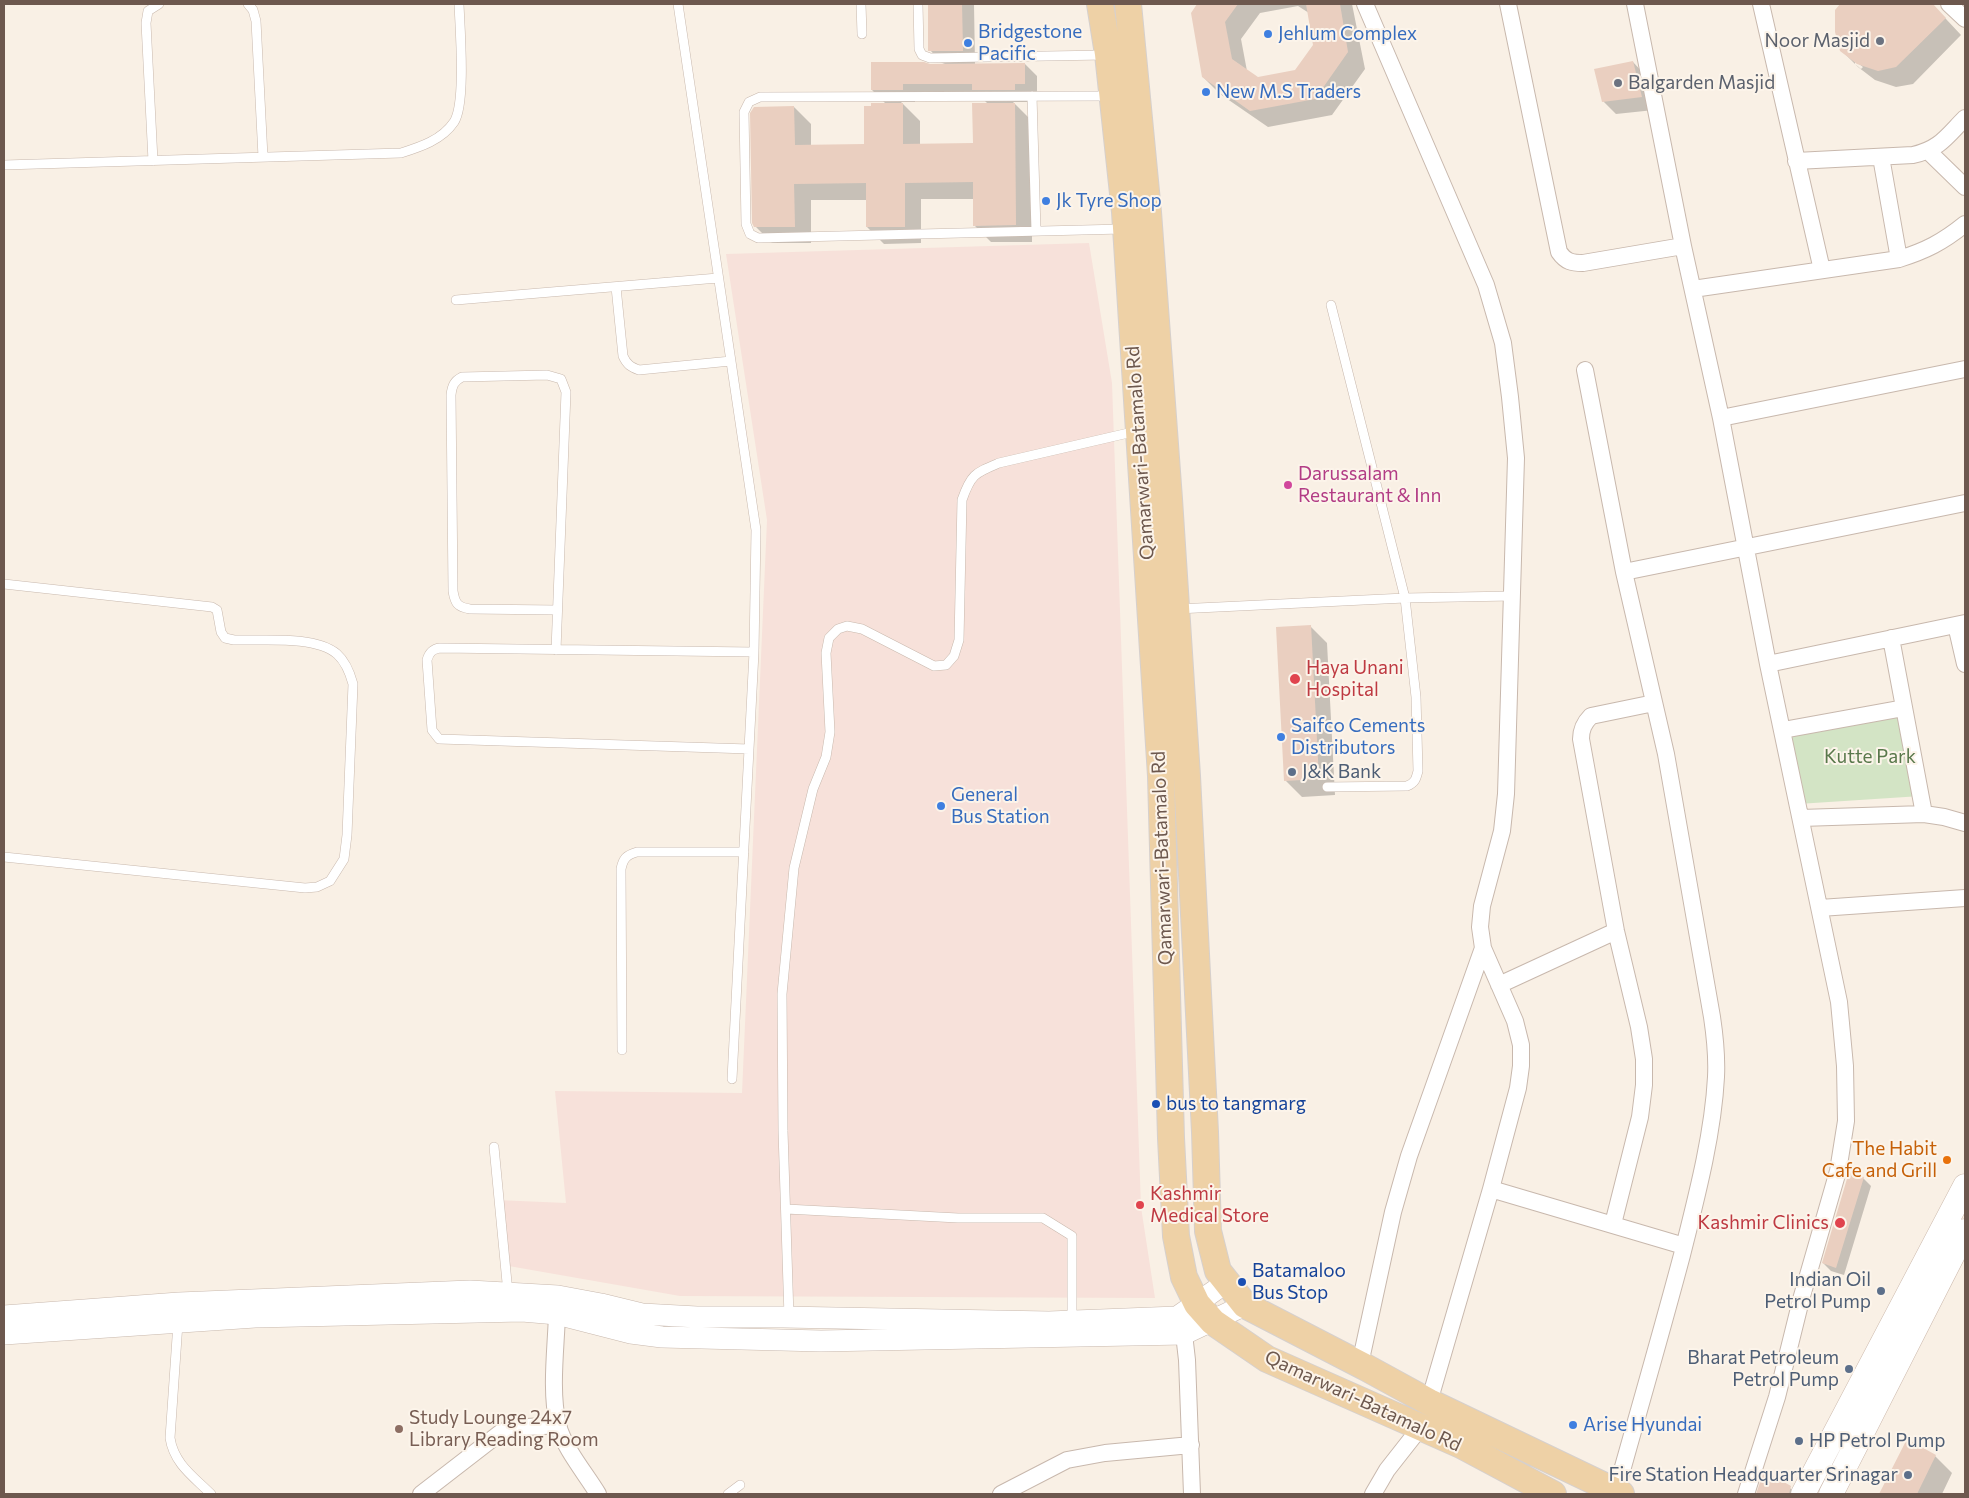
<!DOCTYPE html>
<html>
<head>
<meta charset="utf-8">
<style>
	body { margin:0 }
	#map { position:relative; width:1969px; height:1498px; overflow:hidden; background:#f9f0e5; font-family:Commissioner,sans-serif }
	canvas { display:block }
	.frame { position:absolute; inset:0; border:5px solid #6d584e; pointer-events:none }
</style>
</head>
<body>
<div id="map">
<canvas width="1969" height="1498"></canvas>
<div class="frame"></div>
</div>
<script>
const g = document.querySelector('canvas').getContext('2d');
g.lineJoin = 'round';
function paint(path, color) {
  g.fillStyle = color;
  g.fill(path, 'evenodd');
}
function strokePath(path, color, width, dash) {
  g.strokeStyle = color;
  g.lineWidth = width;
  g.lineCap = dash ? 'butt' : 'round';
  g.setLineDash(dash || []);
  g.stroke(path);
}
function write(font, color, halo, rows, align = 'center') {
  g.font = font + ' Commissioner,sans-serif';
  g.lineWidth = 4;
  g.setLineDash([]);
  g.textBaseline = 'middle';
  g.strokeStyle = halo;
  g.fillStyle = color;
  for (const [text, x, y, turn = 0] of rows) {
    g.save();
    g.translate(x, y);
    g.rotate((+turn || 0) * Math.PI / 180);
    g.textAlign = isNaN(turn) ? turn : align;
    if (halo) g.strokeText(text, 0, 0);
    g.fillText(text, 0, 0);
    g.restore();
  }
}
paint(new Path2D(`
	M1089,243L1112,383L1141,1207L1155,1298L680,1296L503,1265L497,1200L566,1203L555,1091L742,1093L767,520L726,254Z`), '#f7e1da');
paint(new Path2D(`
	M1904,708L1921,796L1798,804L1783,730Z`), '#d3e4c5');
paint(new Path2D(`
	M929,4H974L975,65L1025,64L1037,76V96H1027V102H1013L1032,121V242H991L974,225V199H921V243L884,244L867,227V200H811V243H772L755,226L794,107L811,124V146H866L886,104L872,90L948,65L942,63L930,50ZM915,96H980L988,104L974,145H920V121L901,102H915Z
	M1198,4H1352L1365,69L1332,115L1268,127L1220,94L1203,77L1192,13ZM1298,6L1309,13L1314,45L1296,72L1257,79L1247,71L1241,39L1260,13Z
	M1841,4H1932L1961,35L1913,84L1896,87L1875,80L1858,67L1841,50L1836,11ZM1855,61L1863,67L1861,69L1855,64Z
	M1633,62L1645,75L1654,110L1616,114L1603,101Z
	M1310,626L1327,643L1335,795L1302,797L1285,780Z
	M1863,1178L1871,1186L1844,1275L1831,1271L1823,1263Z
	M1908,1440L1935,1456L1952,1473L1942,1494H1881Z
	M1765,1473L1788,1486L1796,1494H1758Z`), '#0003');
paint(new Path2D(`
	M928,4H962L963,51H928Z
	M1197,4H1238L1225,22L1232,59L1258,77L1295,70L1313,45L1306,4H1340L1348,52L1315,99L1250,111L1202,77L1191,13Z
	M1840,4H1933L1946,18L1896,67L1878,71L1857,64L1840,51L1835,32V10Z
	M1633,61L1642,97L1602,102L1594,69Z
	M871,62H924L930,64L1025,63V84H1015V90H972V84H903V90H871Z
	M871,103H903V144L973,143L972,103H1015L1016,225L973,226V182L905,183V227H866V183L794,184L795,227H754L752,223L750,113L754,107L794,106L795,145L864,144V106H871Z
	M1311,625L1319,779L1284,781L1276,627Z
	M1849,1172L1864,1177L1836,1268L1822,1263Z
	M1907,1439L1936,1455L1917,1494H1879Z
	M1764,1471L1791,1486L1789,1494H1756Z`), '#eacfc0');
const service = new Path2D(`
	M248,4L253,10L256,21L263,157
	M678,4L756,530L754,652L732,1079
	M861,4L862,34
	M918,4L919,49L922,55L930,58L1105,55
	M1032,96L1036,231
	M1109,96L760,97L749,102L744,112L746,224L750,234L758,238L1123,229
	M153,161L146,23L148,11L159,4
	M4,165L401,153C420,147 442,140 454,122C466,104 460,29 459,4
	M616,287L623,356C627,365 631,367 639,370L731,361
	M456,300L718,278
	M4,584L212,607L217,610L221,632L225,638L234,640C262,641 315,635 337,654C346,662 350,673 353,684L347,835L344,859L330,881L317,887L305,888L4,857
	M1177,609L1405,598L1512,596
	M556,650L566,392L561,379L547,375L462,377C454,381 452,386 451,395L453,591C455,604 458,607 470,609L557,610
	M749,749L439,739L432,730L427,660C429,653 432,649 440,648L754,652
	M1327,787L1407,786C1415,783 1416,779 1418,771L1416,697L1405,598L1331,305
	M622,1050L621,869C623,859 626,855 637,852H744
	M494,1147L508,1293
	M786,1209L958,1218H1043L1072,1236V1321
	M789,1317L783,1131L782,994L794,868L813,789L826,757L830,732L826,653L829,638L838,629L847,626L862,629L934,666L946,665L954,656L959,640L962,500C971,474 975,473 999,463L1137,431
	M178,1323L170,1438C174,1464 194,1477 211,1494
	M728,1494L740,1485`);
const minor = new Path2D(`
	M1365,4L1486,285L1503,343L1510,397L1516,458L1506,794L1502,831L1482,906L1480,927L1483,948L1515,1021L1521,1045V1066L1518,1088L1491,1189L1429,1402
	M1508,4L1559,252C1566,262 1572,263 1583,263L1683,246
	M1635,4L1683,246L1721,418L1768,664L1839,1002L1845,1066L1846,1121L1838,1171L1802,1296L1777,1397L1746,1494
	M1761,4L1822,270
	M1949,4L1965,19
	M1928,151L1965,187
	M1881,157L1899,259
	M1796,161L1913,155C1940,149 1947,136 1965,118
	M1693,289L1899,259C1925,251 1943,242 1965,224
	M1585,370L1624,572L1666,754L1712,1017C1715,1037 1717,1057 1716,1077C1713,1135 1696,1199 1682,1255C1661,1334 1638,1413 1616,1492
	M1721,418L1965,369
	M1624,572L1965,503
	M1956,625L1965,664
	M1891,638L1924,814
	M1768,664L1965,623
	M1783,730L1904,708
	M1801,818L1924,814L1944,817L1965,823
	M1820,908L1965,898
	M1499,985L1616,931
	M1491,1189L1684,1246
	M1613,1224L1640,1117L1644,1085V1059L1639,1027L1616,931L1581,739C1581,729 1584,723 1591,716L1654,703
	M557,1314C556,1348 550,1391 558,1425C564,1448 586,1474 598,1494
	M1180,1324L1184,1334L1187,1360L1192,1494
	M1360,1364L1393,1212L1409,1156L1483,948
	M421,1494L500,1433L511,1428L559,1425
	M1001,1494L1067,1460L1105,1453L1191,1445
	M1373,1494L1387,1470L1420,1428`);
const tertiary = new Path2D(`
	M4,1316L179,1303L470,1291L558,1296L601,1304L642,1314L697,1317H783L1049,1322L1177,1317L1227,1282
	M4,1334L255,1317L522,1311L557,1314L631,1333L662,1337L821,1341L1184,1334L1245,1305`);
const secondary = new Path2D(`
	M1803,1494L1965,1186
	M1831,1494L1965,1231`);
const primary = new Path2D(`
	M1100,4L1108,54L1125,212L1161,776L1171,1138L1176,1236L1184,1277L1197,1304L1213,1322L1267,1359L1461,1445L1553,1494
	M1128,4L1148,212L1169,499L1187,776L1205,1132L1208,1231L1218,1271L1245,1305L1365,1367L1429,1402L1621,1494`);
strokePath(service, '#c8b8ad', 10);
strokePath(minor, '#c8b8ad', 18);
strokePath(tertiary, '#c8b8ad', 22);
strokePath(secondary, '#cdbaad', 25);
strokePath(primary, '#d6d0cd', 28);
strokePath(service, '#fff', 9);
strokePath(minor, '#fff', 16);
strokePath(tertiary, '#fff', 21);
strokePath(secondary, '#fff', 24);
strokePath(primary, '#eed1a6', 26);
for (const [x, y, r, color] of [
	[1268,34,5,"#3f7fe0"],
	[1880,41,5,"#6b7280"],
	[968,43,5,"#3f7fe0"],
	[1618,83,5,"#6b7280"],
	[1206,92,5,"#3f7fe0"],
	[1046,201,5,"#3f7fe0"],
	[1288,485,5,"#d1479c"],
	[1295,679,6,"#e0444e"],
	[1281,737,5,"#3f7fe0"],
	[1292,772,5,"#5c6f8a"],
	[941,806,5,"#3f7fe0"],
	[1156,1104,5,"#1a4fb4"],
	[1947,1160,5,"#e8710a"],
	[1140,1205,5,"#e0444e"],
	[1840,1223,6,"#e0444e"],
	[1242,1282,5,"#1a4fb4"],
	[1881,1291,5,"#5c6f8a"],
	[1849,1369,5,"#5c6f8a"],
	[1573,1425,5,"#3f7fe0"],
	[399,1429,5,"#8d6e63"],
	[1799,1441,5,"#5c6f8a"],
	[1908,1475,5,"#5c6f8a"]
]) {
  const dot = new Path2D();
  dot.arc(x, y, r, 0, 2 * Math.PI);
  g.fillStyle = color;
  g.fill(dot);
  strokePath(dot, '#fcf4ea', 2);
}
write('19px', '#366cbe', '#fcf4ea', [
	["Bridgestone",978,32],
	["Pacific",978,54],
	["Jehlum Complex",1278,34],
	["New M.S Traders",1216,92],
	["Jk Tyre Shop",1056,201],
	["Saifco Cements",1291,726],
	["Distributors",1291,748],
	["General",951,795],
	["Bus Station",951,817],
	["Arise Hyundai",1583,1425]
], 'left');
write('19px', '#5b616d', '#fcf4ea', [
	["Noor Masjid",1870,41],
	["Balgarden Masjid",1628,83,"left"]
], 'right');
write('19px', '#6d584e', '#fcf4ea', [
	["Qamarwari-Batamalo Rd",1140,453,-94],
	["Qamarwari-Batamalo Rd",1162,858,-92],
	["Qamarwari-Batamalo Rd",1363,1401,25]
]);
write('19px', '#b23c85', '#fcf4ea', [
	["Darussalam",1298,474],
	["Restaurant & Inn",1298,496]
], 'left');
write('19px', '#be3a42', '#fcf4ea', [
	["Haya Unani",1306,668],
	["Hospital",1306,690],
	["Kashmir",1150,1194],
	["Medical Store",1150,1216],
	["Kashmir Clinics",1829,1223,"right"]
], 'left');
write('19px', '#59784b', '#fcf4ea', [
	["Kutte Park",1870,757]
]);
write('19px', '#4e5e75', '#fcf4ea', [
	["J&K Bank",1302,772,"left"],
	["Indian Oil",1871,1280],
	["Petrol Pump",1871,1302],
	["Bharat Petroleum",1839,1358],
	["Petrol Pump",1839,1380],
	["HP Petrol Pump",1809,1441,"left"],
	["Fire Station Headquarter Srinagar",1898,1475]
], 'right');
write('19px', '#164399', '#fcf4ea', [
	["bus to tangmarg",1166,1104],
	["Batamaloo",1252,1271],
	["Bus Stop",1252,1293]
], 'left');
write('19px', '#c56008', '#fcf4ea', [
	["The Habit",1937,1149],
	["Cafe and Grill",1937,1171]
], 'right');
write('19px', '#785e54', '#fcf4ea', [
	["Study Lounge 24x7",409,1418],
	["Library Reading Room",409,1440]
], 'left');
</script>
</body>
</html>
